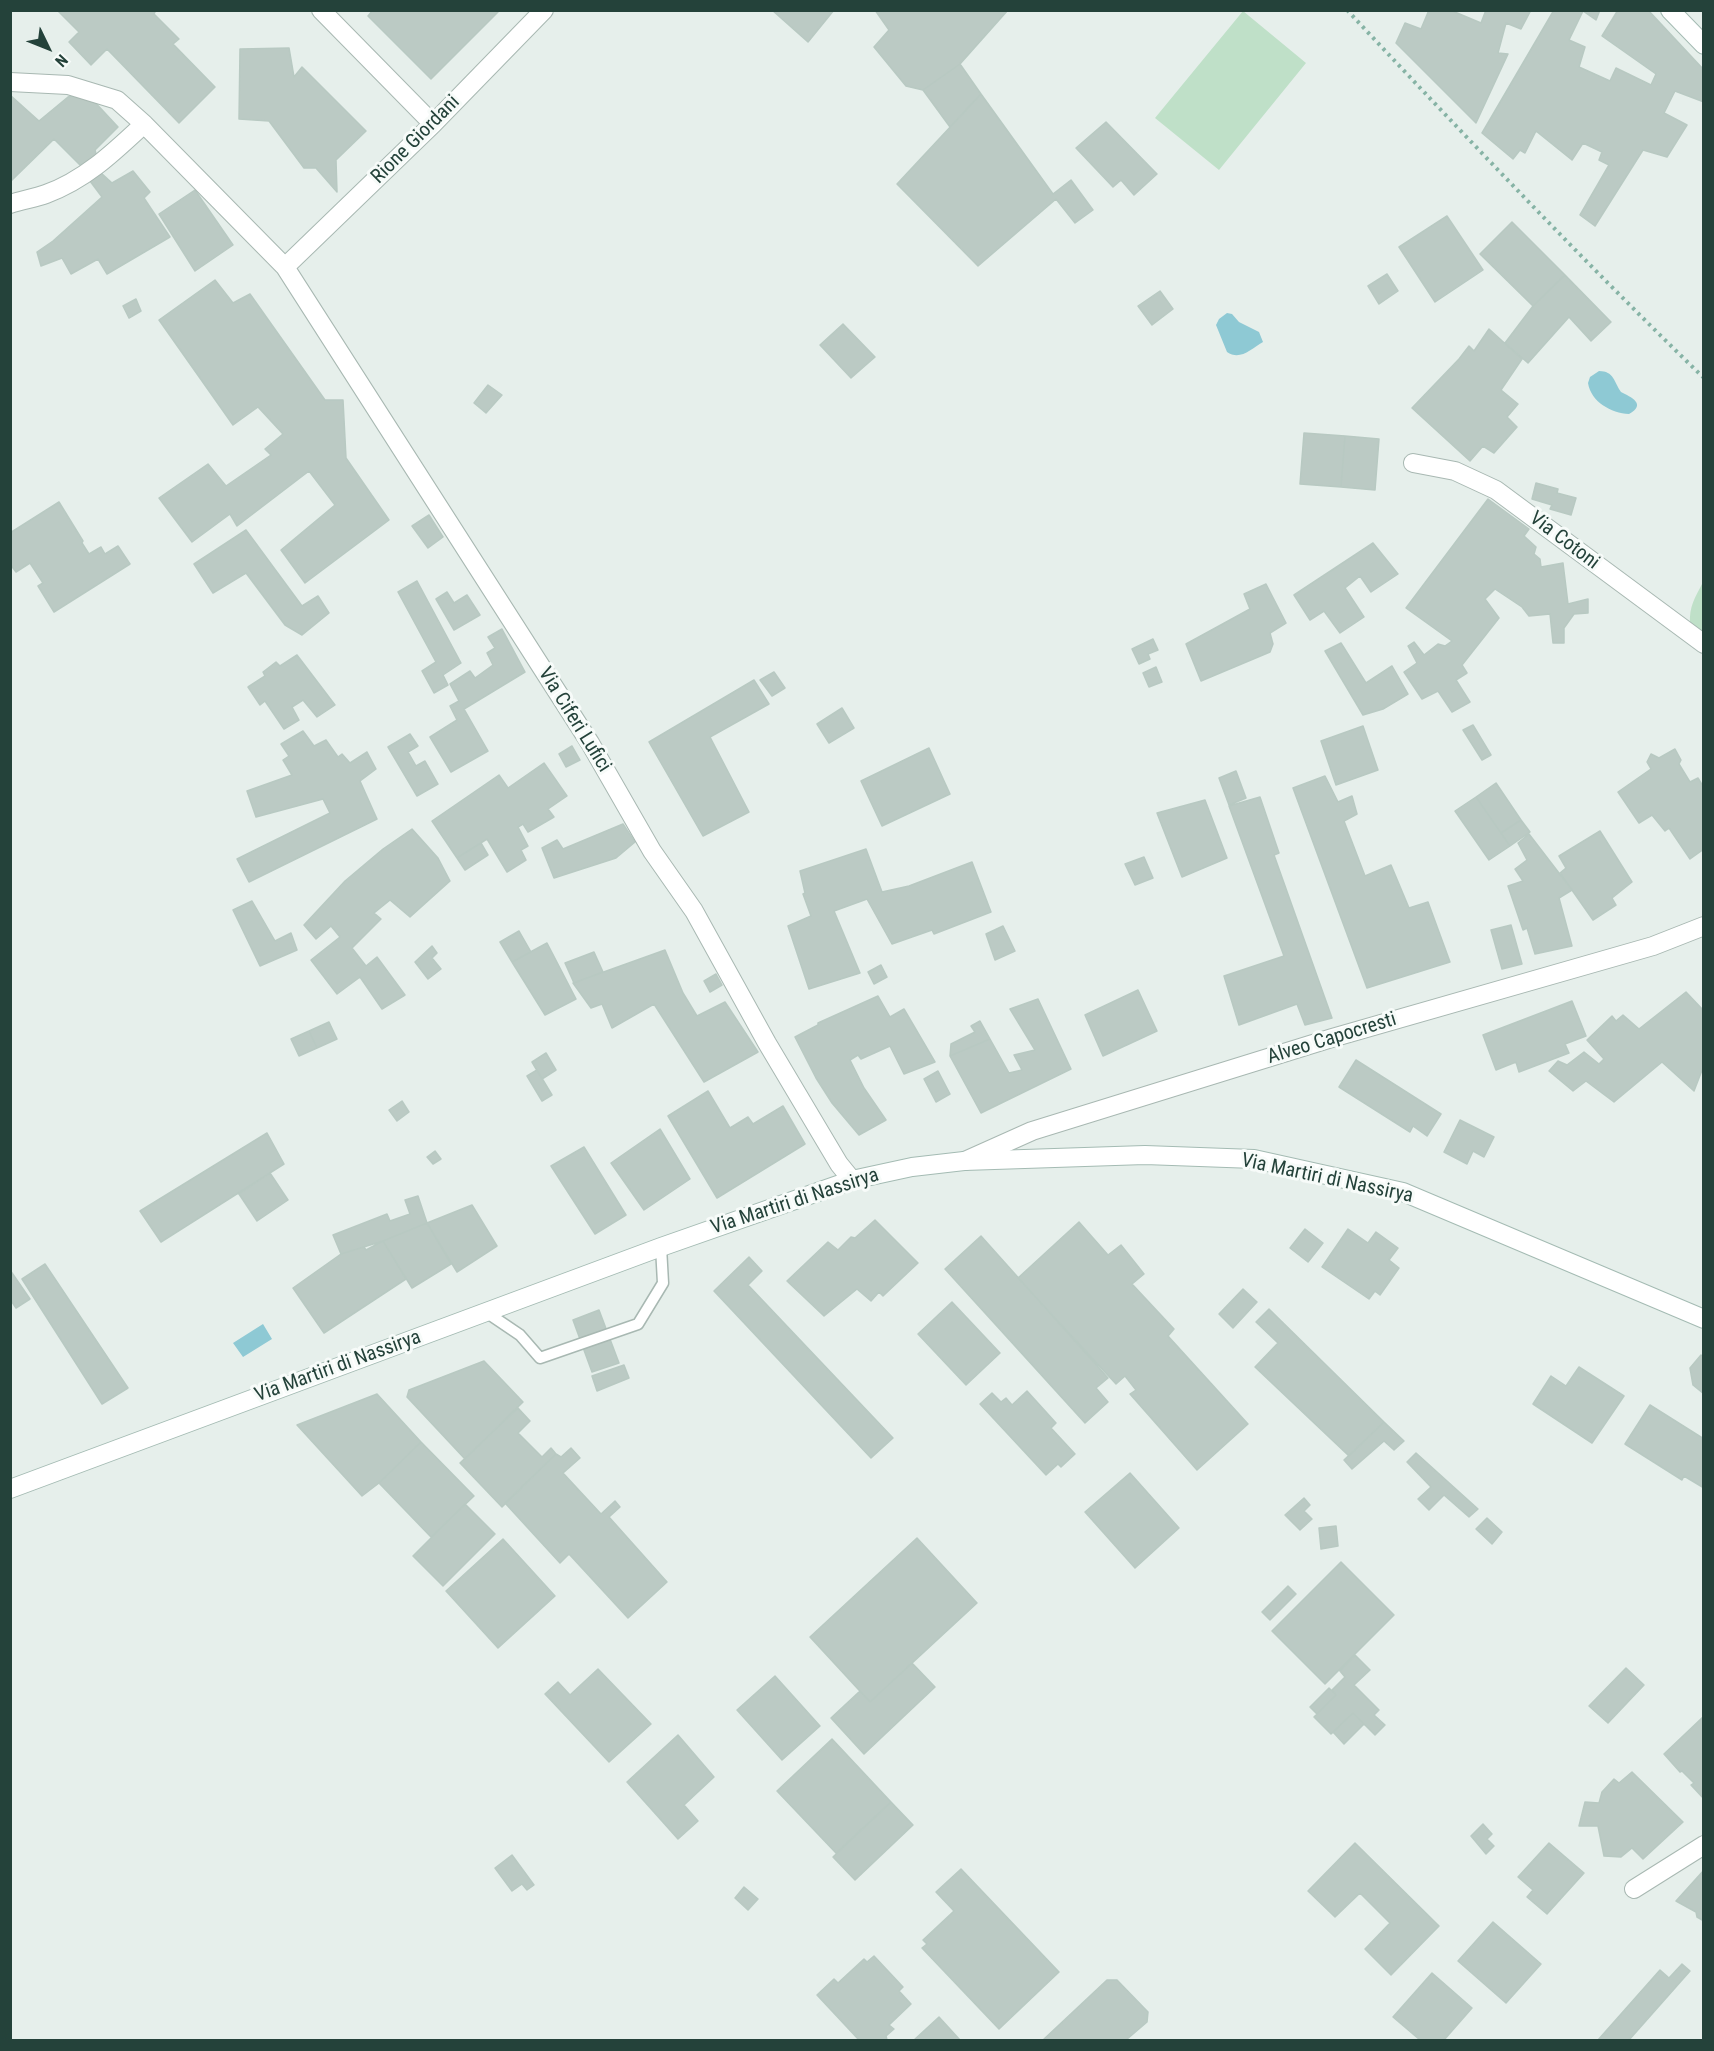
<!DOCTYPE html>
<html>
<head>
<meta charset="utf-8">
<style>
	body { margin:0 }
	#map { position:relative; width:1714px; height:2051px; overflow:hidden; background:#e6efeb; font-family:"Roboto Condensed",sans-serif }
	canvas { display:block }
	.frame { position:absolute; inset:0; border:12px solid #24423a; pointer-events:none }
	.north { position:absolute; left:18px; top:18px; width:60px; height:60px; -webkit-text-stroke:4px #f7fbf9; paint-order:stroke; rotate:133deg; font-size:16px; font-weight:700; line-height:24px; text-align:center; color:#24423a }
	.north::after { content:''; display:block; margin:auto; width:21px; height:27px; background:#24423a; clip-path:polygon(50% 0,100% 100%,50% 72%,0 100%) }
</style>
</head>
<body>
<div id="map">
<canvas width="1714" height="2051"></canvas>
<div class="frame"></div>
<div class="north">N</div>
</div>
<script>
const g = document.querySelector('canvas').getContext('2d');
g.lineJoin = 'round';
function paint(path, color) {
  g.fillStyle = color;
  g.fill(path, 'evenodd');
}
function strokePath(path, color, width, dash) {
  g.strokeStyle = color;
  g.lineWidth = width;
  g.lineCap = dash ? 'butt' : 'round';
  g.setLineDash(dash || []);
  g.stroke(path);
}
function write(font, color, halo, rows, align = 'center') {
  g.font = font + ' "Roboto Condensed",sans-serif';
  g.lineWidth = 6;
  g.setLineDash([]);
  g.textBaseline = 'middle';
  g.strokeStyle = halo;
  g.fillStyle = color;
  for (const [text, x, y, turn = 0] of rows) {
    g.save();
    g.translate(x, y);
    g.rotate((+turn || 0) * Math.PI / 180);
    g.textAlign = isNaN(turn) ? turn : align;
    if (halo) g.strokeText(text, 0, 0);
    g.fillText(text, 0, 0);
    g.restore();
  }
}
paint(new Path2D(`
	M1243,11L1306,63L1219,170L1155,118Z
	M1703,582V634L1690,624C1689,606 1695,598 1703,582Z`), '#bfe0c8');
paint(new Path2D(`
	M1227,313L1232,314L1239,322L1259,332L1263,342C1251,349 1240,361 1227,352L1216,325L1219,319Z
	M1599,371C1614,371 1614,382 1621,392C1631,397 1647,404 1629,414C1611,413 1591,402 1588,383L1590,377Z
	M263,1324L272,1339L243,1357L233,1343Z`), '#8ec9d4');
const building = new Path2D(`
	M156,10L154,14L179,39L173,44L215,87L179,123L107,49L91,65L69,42L79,32L58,11Z
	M373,10H497L498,12L431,79L368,16Z
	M772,10H834L808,42Z
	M875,10H1008L960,64L923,90L906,86L874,47L889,30Z
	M1429,10H1450L1481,23L1486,10H1531L1521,29L1506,23L1498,53L1508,54L1476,123L1396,43L1405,23L1421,29Z
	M1554,10H1600L1596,20L1583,11L1569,40L1585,47L1579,67L1610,81L1616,68L1651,85L1656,74L1602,36L1618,10H1648L1704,70V102L1675,91L1664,113L1687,125L1667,157L1643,150L1595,226L1580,215L1609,165L1599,160L1602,152L1583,143L1572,160L1536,131L1525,153L1520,150L1513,159L1482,133Z
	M289,48L294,77L302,67L366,131L336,160L337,192L316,168H304L269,121L239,119L240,49Z
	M960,64L981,94L950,127L923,90Z
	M81,94L91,98L118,127L95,150L97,158L84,169L54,139L10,182V95L39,121L68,97Z
	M981,94L1053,194L1071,180L1093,210L1075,223L1056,199L978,266L897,184Z
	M1106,122L1157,174L1134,195L1121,180L1113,187L1076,148Z
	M133,171L150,192L144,198L170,237L107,274L98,259L71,274L62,258L41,266L37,252L53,241L102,197L90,181L100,172L112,183Z
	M195,190L233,245L195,271L159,214Z
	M1447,216L1483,270L1435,302L1399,247Z
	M1512,222L1565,275L1533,306L1480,254Z
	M1387,274L1398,291L1379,304L1368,286Z
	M1565,275L1611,322L1591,341L1569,317L1528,363L1505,343L1533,306Z
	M215,280L233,303L250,294L325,400H343L346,458L389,520L305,583L281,550L335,505L309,471L237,526L230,514L192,542L159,498L208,464L226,486L271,455L265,449L283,434L258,407L233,425L159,320Z
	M1160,291L1173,309L1152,325L1138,306Z
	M136,299L141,311L129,318L123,306Z
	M843,324L875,357L851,378L820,345Z
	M1489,329L1522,359L1501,390L1518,404L1507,417L1517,427L1494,453L1483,446L1470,461L1412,408L1459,359L1469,346L1474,351Z
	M488,385L502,395L486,413L474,403Z
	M1304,433L1345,436L1341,487L1300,484Z
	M1345,436L1379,439L1375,490L1341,487Z
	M1536,483L1558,489L1557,493L1576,498L1571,515L1550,509L1552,505L1532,499Z
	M1488,499L1529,529L1524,536L1536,547L1534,554L1540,559L1541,567L1563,563L1568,604L1588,599V613L1574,614L1564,628V643H1553L1550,614L1529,616L1522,607L1495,589L1485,599L1499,618L1462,665L1467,673L1456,680L1470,702L1452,712L1438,691L1422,699L1404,672L1417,663L1408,646L1414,642L1424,655L1438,644L1445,646L1452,641L1406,608Z
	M59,502L83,541L82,543L89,554L101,547L105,554L118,546L130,564L54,612L38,586L43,583L30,563L16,572L10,564V533Z
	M429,515L443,537L428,548L412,526Z
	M246,530L302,606L318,596L329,613L302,635L285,625L246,573L213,593L194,564Z
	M1373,543L1398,574L1371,592L1360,576L1345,588L1364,617L1340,633L1324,611L1310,620L1294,595Z
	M417,581L461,663L443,675L448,685L434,693L422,671L436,662L398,592Z
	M1266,584L1286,623L1270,633L1273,644L1270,652L1201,681L1186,644L1250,609L1244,594Z
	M447,592L454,603L467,595L480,615L454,630L436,599Z
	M502,629L525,672L464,709L488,751L451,772L430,737L457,720L450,706L459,701L450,684L470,671L475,678L493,665L487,653L495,648L488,637Z
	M1153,639L1158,650L1148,654L1150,659L1139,664L1132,649Z
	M1341,643L1366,683L1392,666L1408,694L1383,709L1363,715L1325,651Z
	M297,655L335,705L317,717L303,700L292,707L299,720L284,729L265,701L260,705L248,687L265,676L263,672L276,662L280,666Z
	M1156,667L1162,682L1149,687L1143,673Z
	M774,672L785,688L772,696L760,680Z
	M754,680L769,704L710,737L749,812L703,836L649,742Z
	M842,708L854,728L829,743L817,724Z
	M1473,725L1491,755L1482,760L1463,730Z
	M1363,726L1378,770L1336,785L1321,741Z
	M303,731L314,746L326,740L338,757L342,754L350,763L367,752L376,769L360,781L377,819L249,882L237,859L330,813L323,799L256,817L247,791L292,775L283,760L289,756L281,744Z
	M410,734L418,746L408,752L416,766L425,761L438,784L417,796L388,747Z
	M572,746L580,760L566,767L559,754Z
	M929,748L950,794L882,826L861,781Z
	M1675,749L1681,760L1679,764L1690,782L1698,778L1704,788V849L1690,859L1669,828L1665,831L1652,815L1639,823L1618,792L1651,769L1647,762L1651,754L1659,758Z
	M544,763L567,796L548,809L554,817L528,832L523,824L518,827L528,846L521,850L526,860L507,872L487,839L457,858L432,821L499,775L508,788Z
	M1236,771L1246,798L1229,805L1219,778Z
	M1325,776L1338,802L1352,796L1357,814L1344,821L1365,876L1391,865L1409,908L1428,902L1450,962L1367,988L1293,788Z
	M1496,783L1521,820L1501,833L1476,797Z
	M1260,797L1279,853L1274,855L1332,1018L1305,1025L1297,1004L1239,1025L1224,976L1284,956L1229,806Z
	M1476,797L1510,846L1489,860L1455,811Z
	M1205,800L1227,858L1182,877L1157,813Z
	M1521,820L1530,832L1510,846L1501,833Z
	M623,824L635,842L616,858L554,878L542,848L557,840L563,849Z
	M412,829L438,858L450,881L410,917L390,900L374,913L381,919L352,948L366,966L377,957L405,995L382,1009L360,977L337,994L311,960L340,937L331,926L316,939L304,925L345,881L383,849Z
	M1600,831L1632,882L1612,898L1616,905L1593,920L1560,873L1566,868L1559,856Z
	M1529,834L1572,890L1559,898L1572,946L1535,954L1527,928L1523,930L1508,886L1523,881L1515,869L1527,860L1518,843Z
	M481,843L488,855L465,870L457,858Z
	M866,849L882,892L909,886L972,862L991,912L934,934L932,930L892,944L867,899L834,911L860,973L809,989L788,926L811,916L803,894L805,893L800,871Z
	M1144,857L1153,878L1135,885L1125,864Z
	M252,901L275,941L291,933L297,950L260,966L233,910Z
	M1511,925L1522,964L1502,969L1491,930Z
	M1003,926L1015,951L995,960L986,934Z
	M519,931L531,952L512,962L500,942Z
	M547,943L576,999L545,1015L512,962Z
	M432,946L437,953L432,958L441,969L428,979L415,962Z
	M665,950L683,993L697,1016L725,1002L758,1052L704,1082L654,1004L612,1028L602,1004L591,1008L573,983Z
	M594,952L603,972L574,983L565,963Z
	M881,965L887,977L874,984L868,972Z
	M716,974L722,985L710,992L704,981Z
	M1138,990L1157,1031L1103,1056L1085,1015Z
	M1686,992L1704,1011V1065L1694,1091L1662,1062L1614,1102L1586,1081L1573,1091L1549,1071L1558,1061L1567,1065L1584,1052L1599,1064L1604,1059L1587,1040L1612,1016L1616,1021L1623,1015L1639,1029Z
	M878,996L890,1017L904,1009L935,1062L904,1074L890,1046L861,1059L858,1055L850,1060L864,1088L886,1120L859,1135L832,1103L816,1078L795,1037L818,1025V1023Z
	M1038,999L1071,1069L981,1113L950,1056L990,1039L1009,1073L1022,1070L1014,1055L1035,1050L1010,1009Z
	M1572,1001L1586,1036L1565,1044L1569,1053L1519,1072L1516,1062L1496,1070L1483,1035Z
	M980,1021L990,1039L950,1056L951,1044L975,1032L971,1026Z
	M329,1022L337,1039L317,1048L309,1031Z
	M309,1031L317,1048L299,1056L291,1039Z
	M546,1053L556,1070L542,1079L532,1062Z
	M1356,1060L1441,1114L1427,1136L1413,1126L1410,1132L1339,1087Z
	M537,1070L552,1095L542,1101L527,1076Z
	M938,1071L950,1094L936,1102L924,1079Z
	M708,1091L730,1128L748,1117L753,1124L783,1106L805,1144L717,1198L668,1116Z
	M402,1101L409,1112L397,1121L389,1110Z
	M1460,1120L1494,1137L1484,1157L1473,1151L1467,1164L1444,1152Z
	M660,1129L690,1179L644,1210L611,1163Z
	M267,1133L284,1164L161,1242L140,1211Z
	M584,1147L626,1215L595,1234L551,1166Z
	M435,1151L441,1159L433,1164L427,1157Z
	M270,1173L288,1200L257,1221L239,1194Z
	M418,1196L427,1223L383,1241L341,1254L333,1235L387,1214L390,1221L410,1214L405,1200Z
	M472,1205L497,1246L457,1272L427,1223Z
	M875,1220L918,1263L883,1296L879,1292L871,1301L857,1289L824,1316L787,1281L828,1242L838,1250L851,1237L855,1238Z
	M1079,1222L1108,1255L1121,1245L1144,1274L1132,1284L1174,1329L1168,1336L1248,1424L1197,1470L1130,1394L1136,1390L1125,1376L1116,1384L1018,1278Z
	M427,1223L451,1264L412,1288L383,1241Z
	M1305,1229L1323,1243L1308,1262L1290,1248Z
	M1348,1229L1368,1243L1376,1232L1398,1248L1389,1260L1399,1268L1380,1295L1375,1291L1369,1299L1322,1267Z
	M981,1236L1108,1378L1096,1388L1108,1402L1085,1423L945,1269Z
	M383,1241L406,1279L324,1333L293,1288L341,1254L364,1247L366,1250Z
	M749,1257L762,1271L748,1285L893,1438L871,1458L714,1291Z
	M45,1264L128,1388L102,1404L22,1279Z
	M10,1270L30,1299L16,1308L10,1299Z
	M1243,1289L1257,1302L1233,1328L1219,1314Z
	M952,1302L1000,1353L966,1385L918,1334Z
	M1269,1309L1384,1422L1349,1456L1255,1367L1278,1343L1256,1322Z
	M599,1310L619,1363L592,1372L573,1320Z
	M1701,1355L1704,1357V1394L1693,1385L1690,1368Z
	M484,1361L523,1402L465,1459L407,1397L409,1390Z
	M624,1365L629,1378L597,1391L592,1376Z
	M1579,1367L1624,1396L1592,1443L1533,1404L1551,1376L1566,1386Z
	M1027,1391L1056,1423L1051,1428L1075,1454L1061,1467L1058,1464L1046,1475L980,1404L992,1393L1001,1402L1006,1398L1012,1405Z
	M377,1394L421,1442L379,1483L362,1496L297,1425Z
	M1650,1405L1704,1439V1488L1684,1476L1682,1480L1625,1444Z
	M518,1408L530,1421L518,1433L542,1457L551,1448L556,1454L502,1507L460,1463Z
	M1384,1422L1404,1441L1394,1450L1384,1441L1352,1469L1344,1460Z
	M421,1442L474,1496L431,1537L379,1483Z
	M571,1448L580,1458L563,1473L601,1514L615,1501L620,1507L609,1517L667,1582L628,1618L569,1554L560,1563L505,1503L556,1454L561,1457Z
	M1416,1453L1478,1509L1469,1517L1444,1495L1429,1510L1418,1499L1431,1487L1407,1462Z
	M1130,1473L1179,1528L1135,1568L1085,1512Z
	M1304,1498L1310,1505L1304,1511L1312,1519L1300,1530L1285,1515Z
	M465,1504L495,1534L443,1586L413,1556Z
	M1487,1518L1502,1532L1492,1544L1476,1529Z
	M1336,1526L1338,1546L1321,1549L1319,1528Z
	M917,1538L977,1603L870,1702L810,1637Z
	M503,1539L555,1596L498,1648L446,1591Z
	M1341,1562L1394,1615L1325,1684L1272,1631Z
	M1288,1586L1296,1594L1270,1620L1262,1612Z
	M1355,1655L1370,1670L1354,1685L1379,1710L1374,1715L1385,1725L1375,1735L1353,1713L1331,1734L1314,1717L1336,1695L1332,1690L1345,1677L1340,1671Z
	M912,1663L935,1687L864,1754L831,1718L860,1691L870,1702Z
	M1626,1668L1644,1685L1608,1723L1589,1706Z
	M598,1669L651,1724L609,1762L545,1694L558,1682L570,1695Z
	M775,1676L820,1726L782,1760L737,1710Z
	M1329,1688L1336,1695L1317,1714L1310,1707Z
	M1353,1713L1364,1724L1344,1744L1333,1732Z
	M1704,1716V1799L1691,1785L1694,1783L1682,1771L1680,1772L1664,1754Z
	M678,1735L714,1777L684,1805L698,1821L678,1839L627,1782Z
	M832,1739L891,1802L836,1853L777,1791Z
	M1632,1772L1683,1822L1643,1859L1632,1848L1621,1857L1604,1856L1598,1826H1579L1585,1802L1599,1803L1602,1792L1614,1779L1619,1783Z
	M891,1802L913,1825L855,1880L833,1857Z
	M1483,1824L1492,1834L1487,1839L1494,1846L1486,1854L1471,1836Z
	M1355,1843L1439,1926L1391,1975L1365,1949L1390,1923L1360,1893L1335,1917L1308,1891Z
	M1549,1843L1584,1873L1547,1914L1527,1897L1533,1890L1518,1877Z
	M512,1855L534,1885L527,1890L522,1884L512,1891L495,1868Z
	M961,1869L1059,1972L999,2029L922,1948L927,1944L923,1940L954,1911L936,1892Z
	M1704,1870V1921L1697,1917L1696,1912L1676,1901Z
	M744,1887L758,1899L748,1910L735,1898Z
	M1493,1922L1541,1964L1506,2003L1458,1961Z
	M874,1956L903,1987L899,1991L911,2004L889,2025L894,2029L886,2036L887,2040H859L817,1995L834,1979L838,1983L864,1959L867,1962Z
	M1682,1964L1690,1971L1629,2040H1598L1660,1970L1669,1978Z
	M1432,1973L1472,2008L1444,2040H1420L1393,2017Z
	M1107,1980H1117L1148,2012L1147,2022L1126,2040H1043Z
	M939,2017L960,2040H914Z`);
paint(building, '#bbcac4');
strokePath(building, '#b8c9c2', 1.5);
const lane = new Path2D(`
	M486,1312L520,1335L540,1358L638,1324L663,1283L661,1247`);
const street = new Path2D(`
	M321,10L433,124
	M10,82L68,85L117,100L144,124L285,267L590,743L652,851L694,911L767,1043L839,1164L852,1180
	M10,204C22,200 35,198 46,194C85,180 114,152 144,124
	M285,267L433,124L544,10
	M1413,463L1455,471L1496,490L1704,644
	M965,1161L1032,1131L1332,1038L1653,946L1704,926
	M1634,1889L1704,1845`);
const secondary = new Path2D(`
	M1670,10L1704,45
	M10,1489L661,1247L852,1180L912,1167L964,1161L1145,1155L1254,1159L1403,1192L1704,1319`);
strokePath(lane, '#a8b8b2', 13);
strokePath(street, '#a8b8b2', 20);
strokePath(secondary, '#a4bbb3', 20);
strokePath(new Path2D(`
	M1347,10C1464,135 1581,259 1704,378`), '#86b3a5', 4, [3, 4.5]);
strokePath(lane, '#fff', 10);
strokePath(street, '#fff', 18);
strokePath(secondary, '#fff', 18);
write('20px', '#24423a', '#f7fbf9', [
	["Rione Giordani",416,140,-45],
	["Via Cotoni",1564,541,37],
	["Via Ciferi Lufici",574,720,58],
	["Alveo Capocresti",1332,1039,-17],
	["Via Martiri di Nassirya",1327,1179,12],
	["Via Martiri di Nassirya",795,1202,-18],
	["Via Martiri di Nassirya",338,1367,-20]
]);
</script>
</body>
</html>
